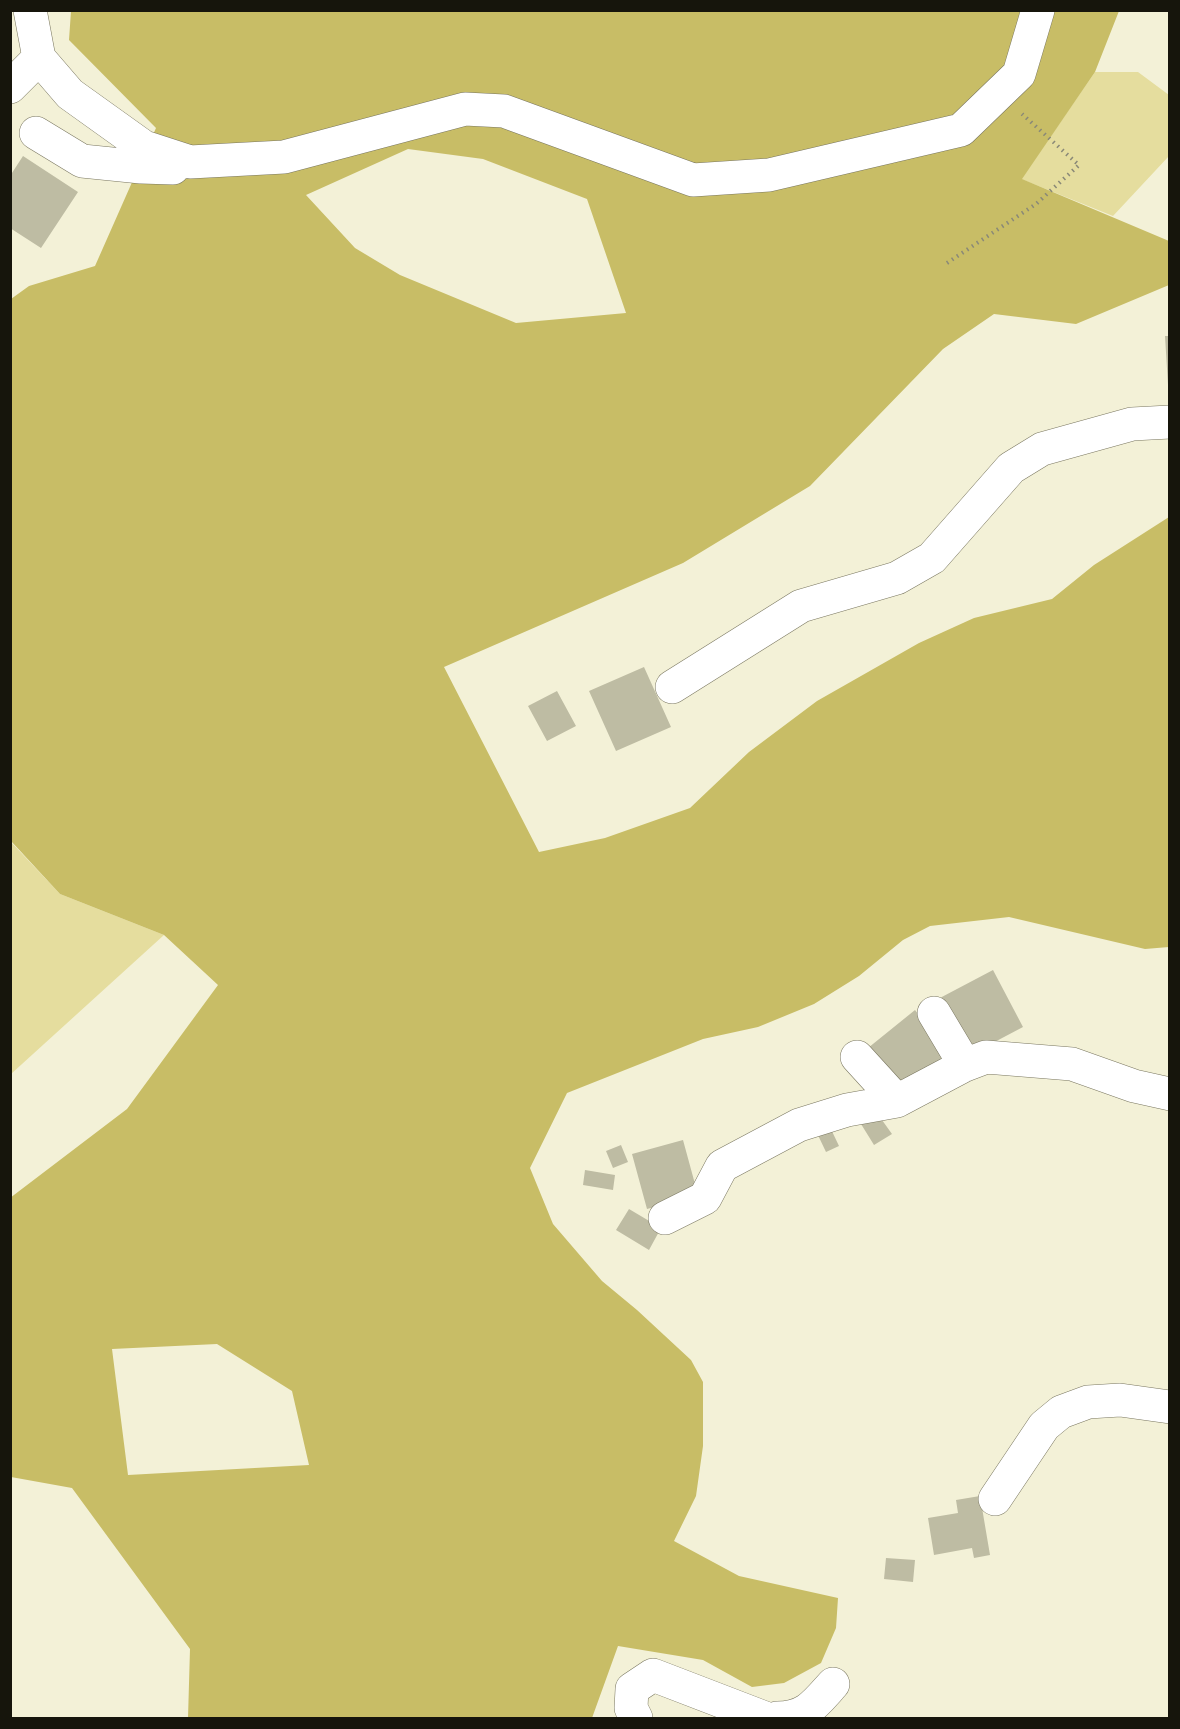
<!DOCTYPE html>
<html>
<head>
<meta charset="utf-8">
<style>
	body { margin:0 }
	#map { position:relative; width:1180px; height:1729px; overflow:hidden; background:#f3f1d7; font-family:"Noto Serif",serif }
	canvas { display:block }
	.frame { position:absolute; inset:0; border:12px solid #16150c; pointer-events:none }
</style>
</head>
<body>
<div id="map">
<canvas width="1180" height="1729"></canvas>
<div class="frame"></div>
</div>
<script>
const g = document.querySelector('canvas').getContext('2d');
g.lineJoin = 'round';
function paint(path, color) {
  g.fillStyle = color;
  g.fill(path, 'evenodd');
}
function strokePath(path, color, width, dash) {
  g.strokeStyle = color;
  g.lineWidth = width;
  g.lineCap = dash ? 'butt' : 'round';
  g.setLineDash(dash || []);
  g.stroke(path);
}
paint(new Path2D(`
	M1095,72H1138L1169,95V156L1113,216L1021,179Z
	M10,841L60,894L164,935L11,1074Z`), '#e5dd9e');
paint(new Path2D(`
	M71,11H1119L1095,72L1022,179L1169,241V285L1076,324L994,314L943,349L810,486L683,563L444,667L539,852L605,838L690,808L749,752L817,701L919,643L974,618L1052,599L1094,565L1169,517V947L1145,949L1009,917L930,926L903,940L859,976L814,1004L758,1027L703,1039L567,1093L530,1168L553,1224L602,1281L637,1310L691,1360L703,1382V1446L696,1496L674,1541L739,1576L838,1598L836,1628L821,1663L784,1683L752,1687L703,1660L618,1646L592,1718H188L190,1649L72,1488L11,1477L10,1198L127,1109L218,985L164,935L60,894L11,841V299L29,286L95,266L156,128L69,40ZM408,149L483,159L587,199L626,313L516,323L400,275L355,248L306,195ZM217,1344L292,1391L309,1465L128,1475L112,1349Z`), '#c8bd66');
paint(new Path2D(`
	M23,156L78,192L41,248L10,228V176Z
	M1165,336H1170V385H1168Z
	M644,667L671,727L616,751L589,691Z
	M557,691L576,726L547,741L528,706Z
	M993,970L1023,1027L968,1056L938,999Z
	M915,1010L950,1054L903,1092L868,1048Z
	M877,1113L892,1134L874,1145L861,1124Z
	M829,1125L839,1146L826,1152L816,1131Z
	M683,1140L698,1195L647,1209L632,1154Z
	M621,1145L628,1162L613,1168L606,1151Z
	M585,1170L615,1175L613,1190L583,1185Z
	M629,1209L661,1228L649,1250L616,1230Z
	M980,1496L990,1555L974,1558L972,1548L934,1555L928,1518L958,1513L956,1500Z
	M886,1558L915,1560L913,1582L884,1579Z`), '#bebca3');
const minor = new Path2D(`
	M30,10L39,58L70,94L144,147L190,162L284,157L465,109L504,111L693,180L769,175L961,130L1019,74L1038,10
	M10,87L39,58
	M36,133L82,161L141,167L173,168
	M672,687L801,606L897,578L932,558L1011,468L1042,449L1132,424L1170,422
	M934,1013L965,1065
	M857,1057L897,1101
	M665,1218L705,1198L722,1166L799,1125L847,1110L897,1101L965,1065L986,1057L1072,1064L1134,1086L1170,1094
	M995,1499L1044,1426L1061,1412L1088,1402L1120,1400L1170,1407
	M636,1718L631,1708L632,1689L653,1675L765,1718
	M777,1718C806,1718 815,1704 833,1684`);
strokePath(minor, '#7a7760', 34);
strokePath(new Path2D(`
	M947,263L1036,204L1079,165L1022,114`), '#8a8977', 4, [1.5, 4.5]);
strokePath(minor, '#fff', 33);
</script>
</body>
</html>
